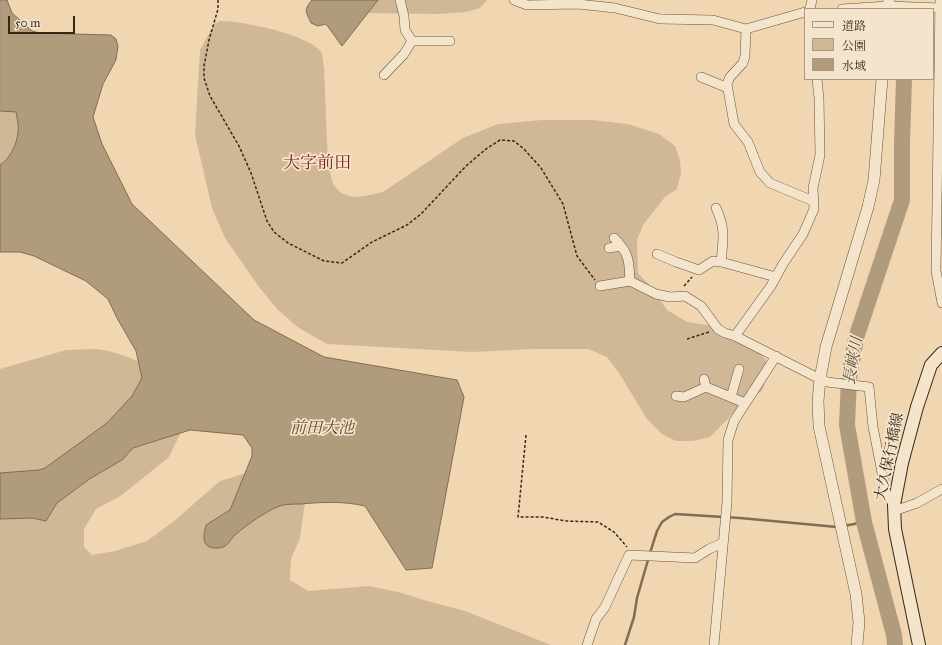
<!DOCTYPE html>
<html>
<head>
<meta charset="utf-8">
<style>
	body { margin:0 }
	#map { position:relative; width:942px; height:645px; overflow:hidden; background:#f0d6b1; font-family:"IM FELL Great Primer","Noto Serif JP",serif }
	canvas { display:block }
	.legend { position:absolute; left:804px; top:8px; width:130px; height:72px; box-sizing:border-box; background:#f5e4cc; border:1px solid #a99984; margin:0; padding:5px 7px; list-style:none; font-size:12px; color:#362817 }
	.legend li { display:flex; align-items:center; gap:8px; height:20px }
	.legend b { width:20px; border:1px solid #a99984 }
	.scale { position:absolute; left:8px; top:16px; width:67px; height:18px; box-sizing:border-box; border:2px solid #362817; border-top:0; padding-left:5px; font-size:12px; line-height:14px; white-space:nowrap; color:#362817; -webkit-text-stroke:3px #f5e4cc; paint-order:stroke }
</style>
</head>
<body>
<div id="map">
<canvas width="942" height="645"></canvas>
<ul class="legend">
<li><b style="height:5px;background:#f5e4cc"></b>道路</li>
<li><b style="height:11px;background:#d0b897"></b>公園</li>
<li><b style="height:11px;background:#b19b7d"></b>水域</li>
</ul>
<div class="scale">50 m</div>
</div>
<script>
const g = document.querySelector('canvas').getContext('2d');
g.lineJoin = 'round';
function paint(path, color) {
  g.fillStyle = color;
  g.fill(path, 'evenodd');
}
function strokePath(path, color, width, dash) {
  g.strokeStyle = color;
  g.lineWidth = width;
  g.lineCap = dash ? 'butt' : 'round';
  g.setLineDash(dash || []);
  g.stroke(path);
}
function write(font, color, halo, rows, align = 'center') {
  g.font = font + ' "IM FELL Great Primer","Noto Serif JP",serif';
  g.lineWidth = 3.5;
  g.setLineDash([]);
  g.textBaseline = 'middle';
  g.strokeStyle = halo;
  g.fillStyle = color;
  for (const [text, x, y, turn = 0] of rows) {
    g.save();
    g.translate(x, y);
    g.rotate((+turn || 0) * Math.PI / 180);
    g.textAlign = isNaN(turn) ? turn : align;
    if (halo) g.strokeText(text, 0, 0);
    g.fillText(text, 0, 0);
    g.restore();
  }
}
paint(new Path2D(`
	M341,0H487L480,8L466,12L438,14L363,13Z
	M220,21C239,20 311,35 321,52C323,55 323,63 324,67L328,165L333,184L341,193L353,197L365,196L383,192L463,138L498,124L542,120H592L628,124L659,134L675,146L680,160L681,173L677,189L665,197L643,225L637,240L638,273L652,288L667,310L687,322L715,326L754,346L765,359L769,372L762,391L742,404L710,437L693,441H676L662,434L647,419L619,373L607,357L588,349H534L472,352L327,344L299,328L278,310L259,287L225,238L212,208L195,135L200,50L214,24Z
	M0,86L10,98L22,121L0,210Z
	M93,349C118,350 144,364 166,374L175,406L180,434L169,457L122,495L96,509L84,529V547L92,555L115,551L147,541L173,522L220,481L260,469L305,502L300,538L291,559L290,580L308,591L369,586L402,593L427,601L465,611L551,645H0V369L66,350Z`), '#d0b897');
const water = new Path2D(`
	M0,0H7L12,13L32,31L40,33L111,35L116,39L118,46L116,60L103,84L93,117L102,144L132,204L254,320L324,357L457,380L464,397L432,568L406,570L365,506C343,501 323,502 301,504C295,504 289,504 283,505C270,508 247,525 236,534C230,539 228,548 218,548C201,549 203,537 206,525L230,510L252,456V448L243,435L190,430L133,448L122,460L91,478L57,503L46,521L32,518L0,519V473L39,470L45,468L107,423L132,396L142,378L136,351L117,318L108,299L86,281L34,256L20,252H0V165C10,159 17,144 18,132C19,126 17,118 16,112L0,111Z
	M312,0H378L342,46L326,24L318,26L311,23C306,12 303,10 312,0Z`);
paint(water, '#b19b7d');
strokePath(water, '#806d54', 1);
strokePath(new Path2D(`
	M844,526L864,522
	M625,645L634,617L637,598L650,553L657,531L662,522L669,517L675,514L740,518L837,527`), '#806d54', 2.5);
strokePath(new Path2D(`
	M895,645L894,635L864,522L847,425L849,378L856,338L902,200V143L904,79`), '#b19b7d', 16);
const minor = new Path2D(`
	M400,0L404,16L405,30L412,41H450
	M514,0L527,5L578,4L615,8L660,19L713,20L746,29L805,12
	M940,0L936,271L942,303
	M810,9L812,0
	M842,9L888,6L940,8
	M746,29L745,56L743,63L730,77L727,84L734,124L748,142L760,172L770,183L813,201
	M384,75L404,54L412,41
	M701,77L728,88
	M716,208C726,229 723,240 721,262L776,277
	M614,238L618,242L621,246
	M609,248L621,246C630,256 629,268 630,281
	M657,254L676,262L699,270L713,261L721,262
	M600,286L630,281L656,294L670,297L685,296L701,306L718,329L725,333L735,336L820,379L827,382L869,387L873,427L886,493L894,505
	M735,336L771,286L783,264L803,234L814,209L813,188L820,155L819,98L817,79
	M704,379L706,387L745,403
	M676,396L684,397L706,387
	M731,397L739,369
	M894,511L917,503L942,489
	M587,645L596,619L605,607L629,555L695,558L709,549L723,543
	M714,645L727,502L728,440L734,421L776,356`);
const tertiary = new Path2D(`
	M888,9L889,0
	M857,645L859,622L856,594L819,426L818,401L820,379L826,347L868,207L874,180L882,79`);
const secondary = new Path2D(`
	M919,645L895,529L894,505L902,463L917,407L931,365L942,353`);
strokePath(minor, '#64543e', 10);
strokePath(tertiary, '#64543e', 12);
strokePath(secondary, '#362817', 14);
strokePath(new Path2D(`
	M218,0V9L209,40L204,66V78L210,96L239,146L251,173L267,221L274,232L288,243L324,261L342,263L372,242L407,225L421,214L466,166L486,149L500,140L514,141L524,149L541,168L563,204L577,256L595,280
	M684,286L692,277
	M687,339L709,332
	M526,435L518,517H543L566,521L598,522L614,532L627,547`), '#362817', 1.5, [3, 2]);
strokePath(minor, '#f5e4cc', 9);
strokePath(tertiary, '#f5e4cc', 11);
strokePath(secondary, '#f5e4cc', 12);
write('15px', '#362817', '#f5e4cc', [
	["大久保行橋線",890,457,-78]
]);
write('italic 16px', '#5b4a36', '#f5e4cc', [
	["長峡川",854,361,-80],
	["前田大池",322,429]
]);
write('17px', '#7a1f14', '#f5e4cc', [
	["大字前田",317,164]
]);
</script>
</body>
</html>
